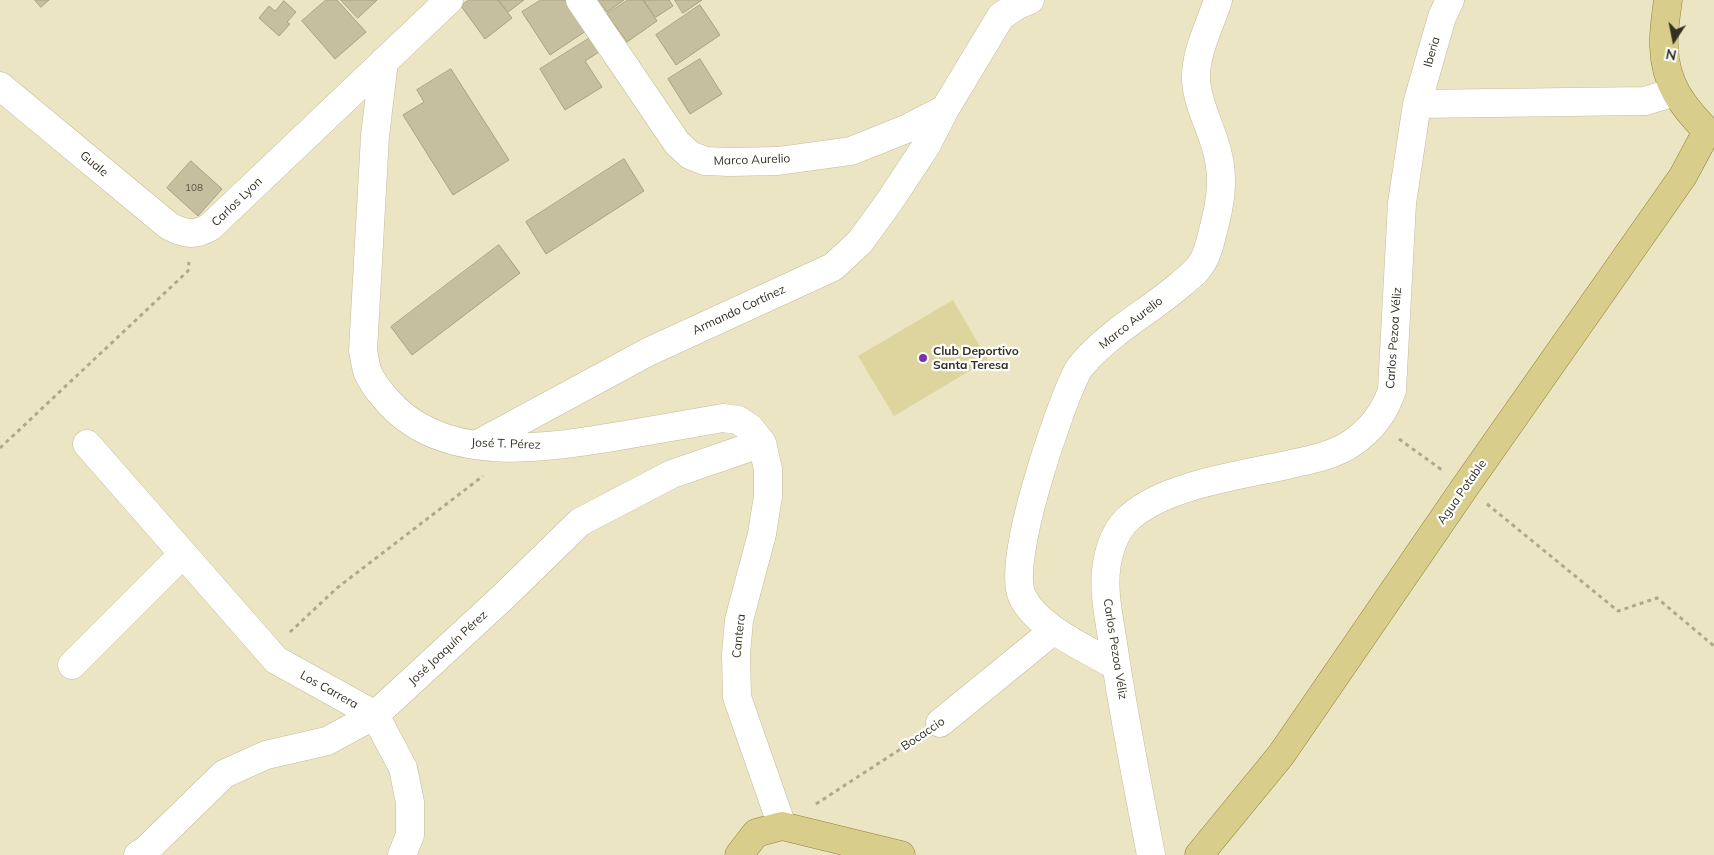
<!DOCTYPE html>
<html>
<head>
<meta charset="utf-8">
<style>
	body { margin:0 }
	#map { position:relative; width:1714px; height:855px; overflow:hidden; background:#ebe5c3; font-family:Mulish,sans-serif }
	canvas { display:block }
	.north { position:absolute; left:1649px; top:15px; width:50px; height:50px; -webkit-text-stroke:4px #fff; paint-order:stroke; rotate:191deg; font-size:14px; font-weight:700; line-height:20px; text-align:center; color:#343124 }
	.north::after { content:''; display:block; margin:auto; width:18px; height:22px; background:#343124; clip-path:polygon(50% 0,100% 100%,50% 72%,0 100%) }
</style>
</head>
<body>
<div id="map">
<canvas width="1714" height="855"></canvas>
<div class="north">N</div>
</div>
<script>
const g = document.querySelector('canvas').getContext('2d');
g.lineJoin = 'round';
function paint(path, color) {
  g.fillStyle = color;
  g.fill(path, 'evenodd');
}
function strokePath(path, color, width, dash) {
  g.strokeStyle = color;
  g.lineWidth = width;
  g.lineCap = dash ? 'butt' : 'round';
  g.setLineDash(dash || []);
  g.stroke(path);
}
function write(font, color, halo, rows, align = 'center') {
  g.font = font + ' Mulish,sans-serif';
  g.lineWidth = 4.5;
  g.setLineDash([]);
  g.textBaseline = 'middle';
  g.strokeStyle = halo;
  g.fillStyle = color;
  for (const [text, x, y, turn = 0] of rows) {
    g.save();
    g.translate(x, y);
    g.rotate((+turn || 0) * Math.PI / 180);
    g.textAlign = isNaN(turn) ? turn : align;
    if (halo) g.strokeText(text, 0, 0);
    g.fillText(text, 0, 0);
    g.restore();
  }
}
paint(new Path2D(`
	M953,300L988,360L894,416L858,356Z`), '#ded49e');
const building = new Path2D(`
	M35,0H49L41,7Z
	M326,0H337L366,32L335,59L302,21Z
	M341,0H377L358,18Z
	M469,0H498L512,18L485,39L461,6Z
	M499,0H524L508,12Z
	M541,0H566L586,31L550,55L522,12Z
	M599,0H624L607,12Z
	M628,0H643L657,21L627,42L607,14Z
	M644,0H669L673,6L656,17Z
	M675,0H702L683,13Z
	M284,1L296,12L287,22L290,24L279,36L259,18L269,6L275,11Z
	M700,5L720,35L676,65L656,35Z
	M590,38L599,52L585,61L602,87L565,110L540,69Z
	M700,59L722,94L690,114L668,79Z
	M451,69L509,160L453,195L403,115L424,102L417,90Z
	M624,159L644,191L546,254L526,222Z
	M191,161L222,189L198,216L167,188Z
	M499,245L520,273L412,355L391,327Z`);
paint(building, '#c5bf9f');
strokePath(building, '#a8a282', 1);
const minor = new Path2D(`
	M580,0L677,143L690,155L705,161L730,162L778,161L851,151L906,129L945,109
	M384,61L375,136L363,351C365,358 365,366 368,373C372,382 379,391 385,398C442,467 548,448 625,435C658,429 690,424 723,418L738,420L750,428L762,443L768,469V496L762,534L739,620L736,654L737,697L782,826
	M0,86L169,226C184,234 195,236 210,227L449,0
	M1417,104L1645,101L1675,92
	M87,444L276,660L375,715L403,768L410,802V835L402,855
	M476,445L648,352L833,267L860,242L889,202L926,146L945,109L1001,16L1016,6L1030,0
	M72,665L183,554
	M1116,666C1086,648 1037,628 1022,596C1006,561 1058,411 1076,374C1078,368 1084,363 1088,358C1115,329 1151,310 1181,284C1189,277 1198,271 1203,261C1208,253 1210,243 1212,235C1221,202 1226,175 1214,141C1208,122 1197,101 1196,80C1195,52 1210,26 1218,0
	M940,723L1054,630
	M138,855L146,850L224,774L266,755L327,741L375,715L503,597L580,522L672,474L762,443
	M1151,855C1138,787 1124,718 1114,650C1110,622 1102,591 1107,563C1110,546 1117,528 1130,517C1165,485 1242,475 1287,465C1309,460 1333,456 1352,443C1371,430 1385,412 1392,390L1402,203L1417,104L1442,17L1450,0`);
const major = new Path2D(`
	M739,855L756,833L782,826L901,855
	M1199,855L1281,755L1465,487L1683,176L1707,131C1682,106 1665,83 1664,47C1663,32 1666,15 1668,0`);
strokePath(minor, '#c2bc9b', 29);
strokePath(major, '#8f8134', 29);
strokePath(new Path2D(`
	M1399,439L1442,470
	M0,448L188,271L189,262
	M1487,504L1618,611L1657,598L1714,646
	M290,632L337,588L483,476
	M816,804L916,739`), '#aea98e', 3, [4, 4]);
strokePath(minor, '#fff', 28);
strokePath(major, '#d9cd8b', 28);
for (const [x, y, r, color] of [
	[923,358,5,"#7934a7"]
]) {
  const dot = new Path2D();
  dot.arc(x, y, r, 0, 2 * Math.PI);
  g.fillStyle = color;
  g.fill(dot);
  strokePath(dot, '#fff', 2);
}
write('10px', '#585443', null, [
	["108",194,188]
]);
write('12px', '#343124', '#fff', [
	["Iberia",1432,52,-74],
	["Marco Aurelio",752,160,-2],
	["Guale",94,164,40],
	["Carlos Lyon",237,202,-44],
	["Armando Cortínez",739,310,-25],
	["Marco Aurelio",1131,323,-38],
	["Carlos Pezoa Véliz",1394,338,-86],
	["José T. Pérez",506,444,2],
	["Agua Potable",1462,492,-55],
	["Cantera",739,636,-84],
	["José Joaquín Pérez",448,648,-43],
	["Carlos Pezoa Véliz",1115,649,81],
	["Los Carrera",329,690,29],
	["Bocaccio",923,734,-34]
]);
write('bold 12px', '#343124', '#fff', [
	["Club Deportivo",933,351],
	["Santa Teresa",933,365]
], 'left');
</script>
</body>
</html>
